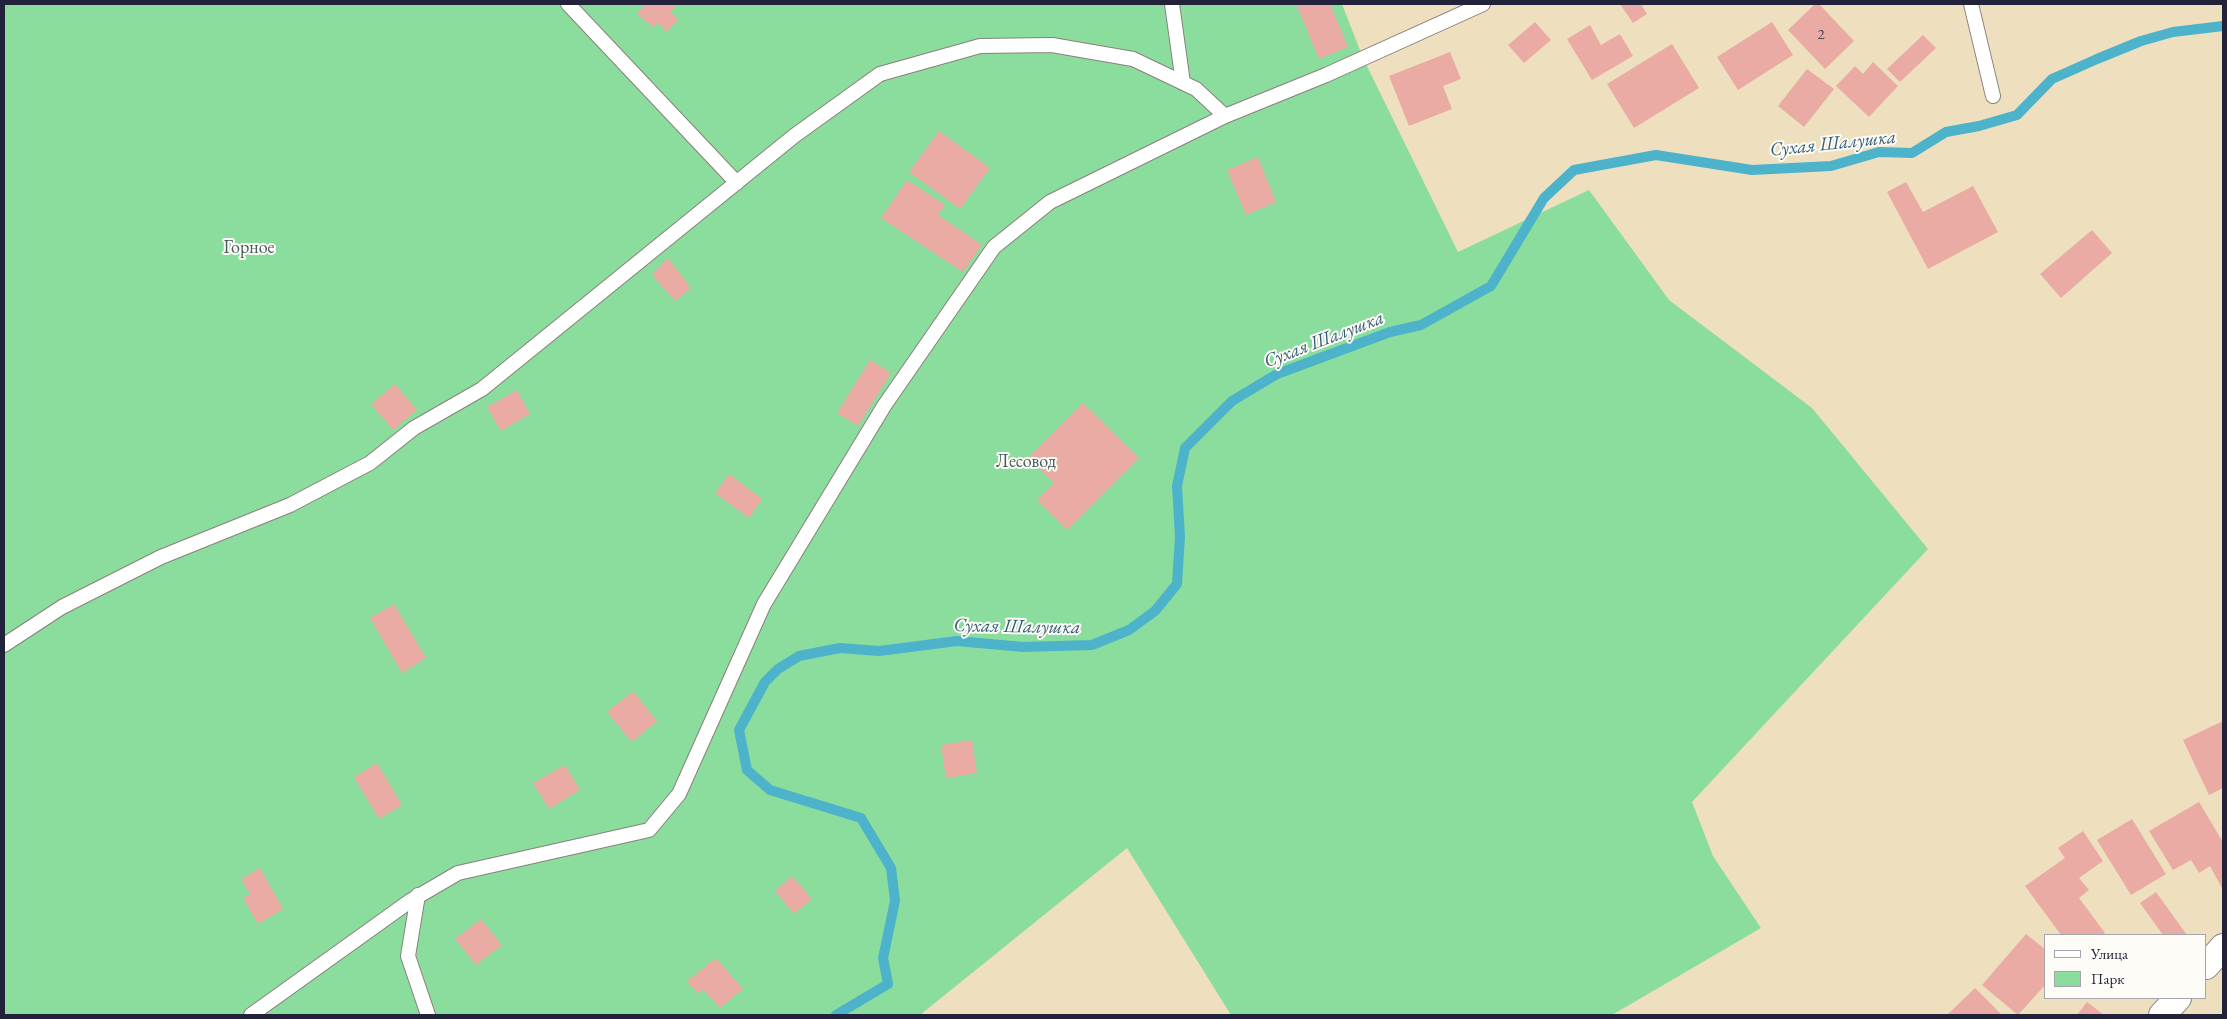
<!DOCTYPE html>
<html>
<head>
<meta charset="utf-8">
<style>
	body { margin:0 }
	#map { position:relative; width:2227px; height:1019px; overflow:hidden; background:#eedfbf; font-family:"EB Garamond",serif }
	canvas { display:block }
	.frame { position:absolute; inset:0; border:5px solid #22223b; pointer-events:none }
	.legend { position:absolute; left:2044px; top:934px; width:162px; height:65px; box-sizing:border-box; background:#fdfcf7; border:1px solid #a5a5ac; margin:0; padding:6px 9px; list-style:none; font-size:15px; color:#22223b }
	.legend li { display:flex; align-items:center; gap:10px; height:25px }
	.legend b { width:25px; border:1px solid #a5a5ac }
</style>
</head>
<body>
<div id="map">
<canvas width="2227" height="1019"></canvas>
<div class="frame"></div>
<ul class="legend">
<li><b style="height:6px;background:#fff"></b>Улица</li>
<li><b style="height:14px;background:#8bdd9d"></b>Парк</li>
</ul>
</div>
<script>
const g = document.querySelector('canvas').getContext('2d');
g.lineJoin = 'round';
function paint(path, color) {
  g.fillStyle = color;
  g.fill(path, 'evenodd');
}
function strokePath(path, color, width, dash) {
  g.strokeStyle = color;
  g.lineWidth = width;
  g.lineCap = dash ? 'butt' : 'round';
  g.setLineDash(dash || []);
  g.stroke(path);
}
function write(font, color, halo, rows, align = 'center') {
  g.font = font + ' "EB Garamond",serif';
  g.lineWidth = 4;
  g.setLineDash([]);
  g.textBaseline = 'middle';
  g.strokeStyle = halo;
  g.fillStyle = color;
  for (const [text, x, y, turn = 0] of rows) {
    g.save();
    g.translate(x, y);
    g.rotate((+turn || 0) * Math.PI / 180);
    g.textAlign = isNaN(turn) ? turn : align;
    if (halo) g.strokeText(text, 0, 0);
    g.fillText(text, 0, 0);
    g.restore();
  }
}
paint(new Path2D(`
	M4,4H1342L1363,58L1458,252L1589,190L1669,300L1812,408L1928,549L1692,802L1713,856L1761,928L1612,1015H1231L1127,848L920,1015H4Z`), '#8bdd9d');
strokePath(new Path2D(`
	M836,1015L888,984L883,958L895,901L891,868L861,818L770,790L747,770L739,730L765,682L778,669L799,656L840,648L879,651L957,641L1023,647L1092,645L1129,630L1155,611L1177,584L1180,537L1177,486L1185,448L1232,401L1277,374L1390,332L1421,325L1491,286L1544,198L1574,170L1656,155L1752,170L1831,166L1879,152L1912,153L1946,132L1979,126L2017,115L2052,79L2097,59L2141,41L2173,32L2223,26`), '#4cb3ca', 10);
paint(new Path2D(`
	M646,4H677L670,12L678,19L667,32L657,23L653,27L637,14Z
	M1296,4H1330L1348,47L1319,59Z
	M1620,4H1641L1647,14L1633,23Z
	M1815,4H1819L1854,41L1825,69L1788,30Z
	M1535,22L1551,40L1524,63L1508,45Z
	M1772,22L1793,55L1738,90L1717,57Z
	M1590,25L1601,45L1620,34L1633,56L1592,80L1567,39Z
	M1923,35L1936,48L1900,82L1887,69Z
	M1672,44L1699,88L1634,128L1607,84Z
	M1450,52L1461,79L1443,86L1452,109L1409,126L1389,76Z
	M1873,62L1898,86L1869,117L1836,86L1855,66L1863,74Z
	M1807,69L1834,89L1804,127L1778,106Z
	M939,131L990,168L960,209L909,172Z
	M1258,157L1276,202L1246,215L1227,170Z
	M907,180L945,205L938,215L982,245L963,272L881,218Z
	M1906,182L1923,212L1973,186L1998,232L1928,269L1887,192Z
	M2092,230L2112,253L2061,298L2040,274Z
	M668,258L691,288L675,301L652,275Z
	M870,360L891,373L858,426L837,413Z
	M395,384L417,410L393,430L371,404Z
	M517,390L530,414L501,431L487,407Z
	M1083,403L1139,458L1067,530L1037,500L1054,483L1028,458Z
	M729,474L762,499L749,518L715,493Z
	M394,604L426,658L402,673L370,618Z
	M633,691L657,721L632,742L607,712Z
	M2223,721V788L2209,795L2183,740Z
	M972,740L977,773L946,778L941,745Z
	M377,763L402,805L379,819L354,777Z
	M565,765L580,790L549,809L533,783Z
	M2199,802L2223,842V890L2210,866L2199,873L2191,860L2173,870L2149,831Z
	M2132,819L2166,874L2131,895L2097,840Z
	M2083,831L2103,861L2079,878L2089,890L2079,898L2105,933L2102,935H2061L2025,886L2065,858L2058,848Z
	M260,868L283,909L258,924L243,898L250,894L241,879Z
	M792,876L812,899L794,914L775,891Z
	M2156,892L2187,935H2163L2140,903Z
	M481,919L502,945L476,965L455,939Z
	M2026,934L2046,950V984L2018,1015L1982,985Z
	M716,958L743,989L720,1008L703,989L698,994L687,981Z
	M1975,988L2002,1015H1947Z
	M2087,1002L2104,1015H2077Z`), '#eaaba4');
const service = new Path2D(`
	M568,4L737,183
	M1172,4L1183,83
	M1971,4L1993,96
	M4,645L62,607L161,557L290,505L370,463L414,428L482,389L794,136L880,74L980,46L1052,45L1133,59L1196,89L1225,116
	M418,895L408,956L428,1015
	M251,1015L410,901L458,873L649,830L679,794L764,604L884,406L994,247L1050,202L1225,116L1326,75L1483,4`);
const minor = new Path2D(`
	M2206,966L2223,947
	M2162,1015L2178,998`);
strokePath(service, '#88807d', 16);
strokePath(minor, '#88807d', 28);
strokePath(service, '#fff', 14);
strokePath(minor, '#fff', 26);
write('15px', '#544455', null, [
	["2",1821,35]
]);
write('18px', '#425a58', '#fdfcf7', [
	["Горное",249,248],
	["Лесовод",1026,462]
]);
write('italic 19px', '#335c74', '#fdfcf7', [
	["Сухая Шалушка",1833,144,-6],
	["Сухая Шалушка",1324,340,-21],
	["Сухая Шалушка",1017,627,1]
]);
</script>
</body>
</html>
